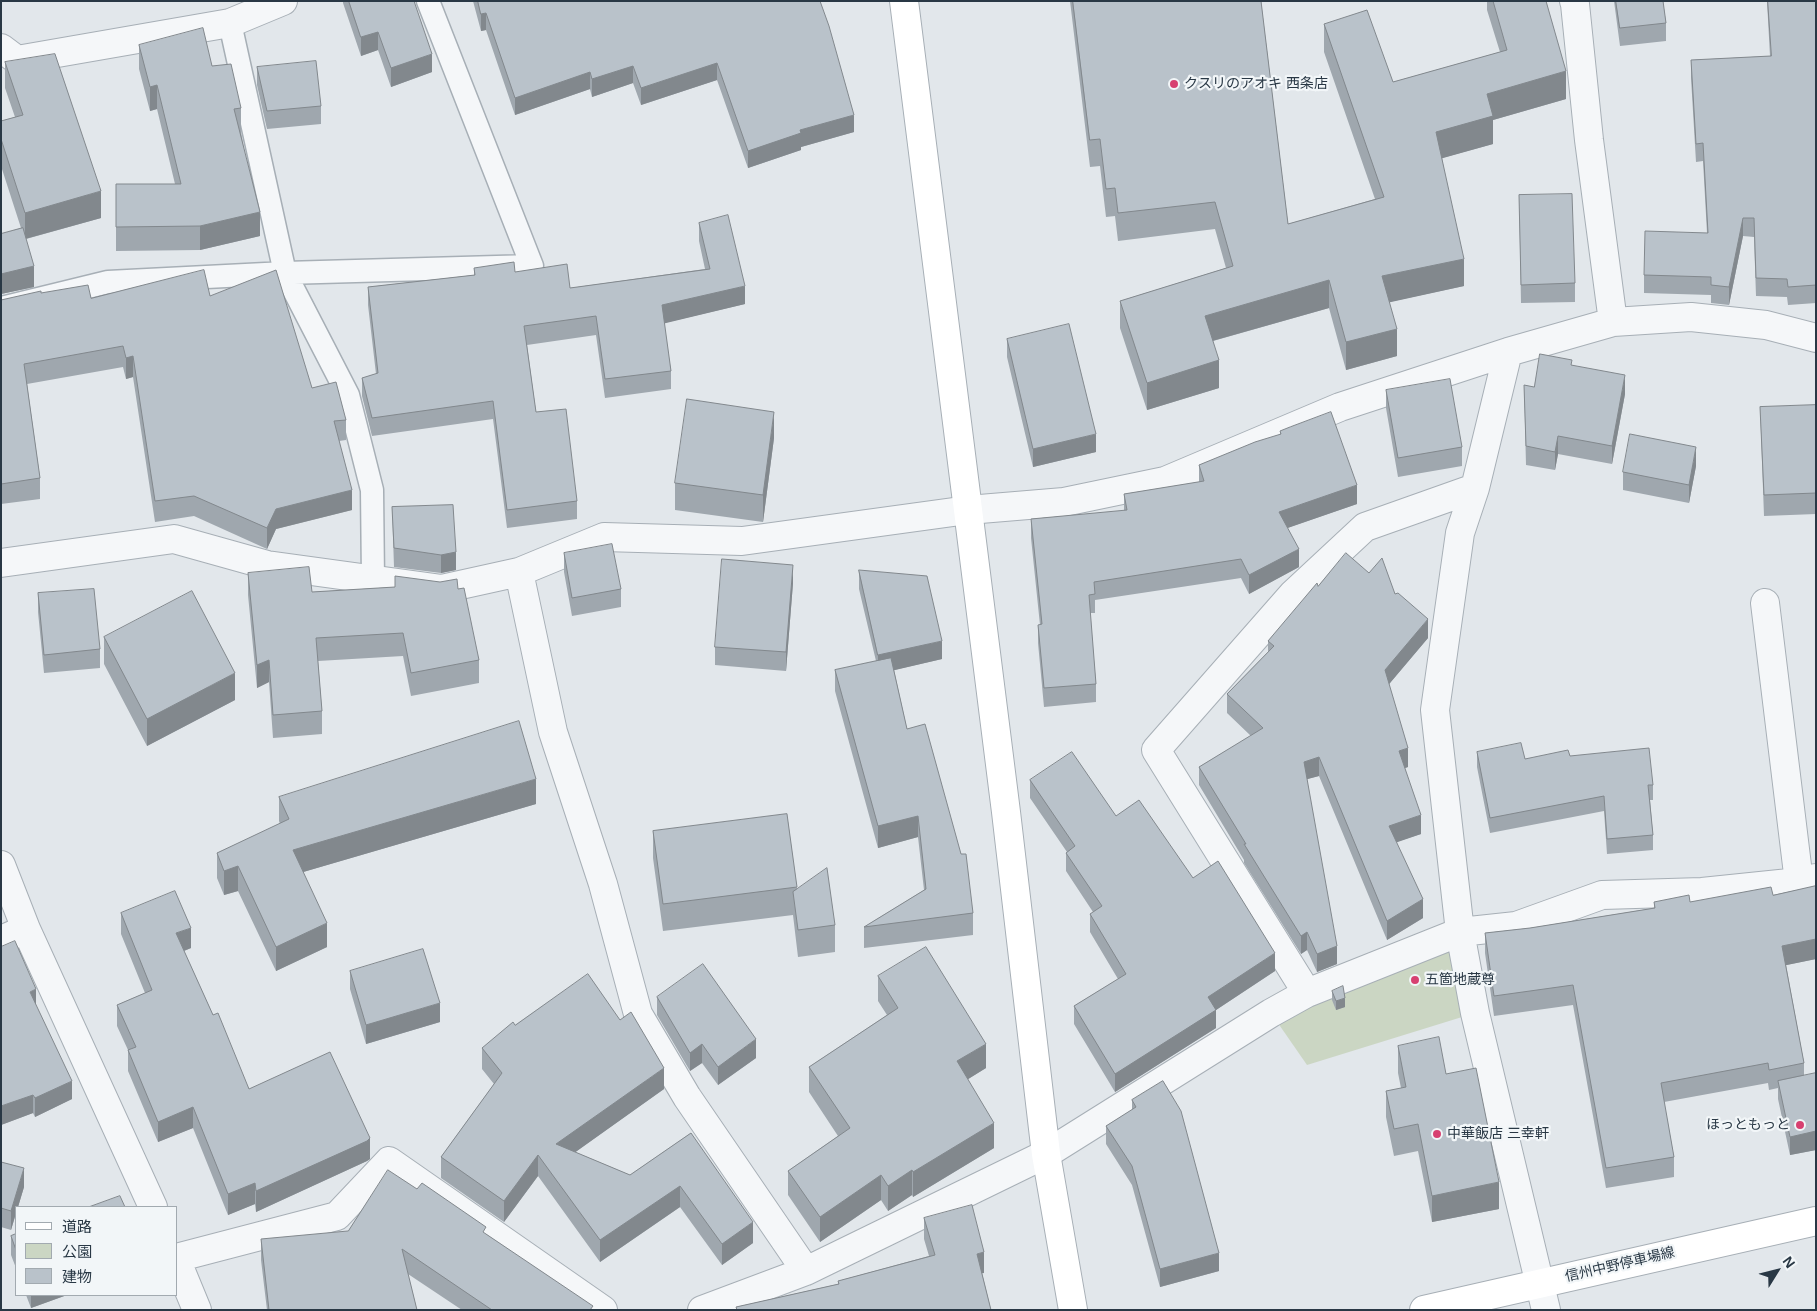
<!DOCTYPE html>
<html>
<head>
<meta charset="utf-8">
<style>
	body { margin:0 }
	#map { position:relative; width:1817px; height:1311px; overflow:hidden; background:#e2e7eb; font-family:Arial,"Noto Sans JP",sans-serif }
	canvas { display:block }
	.frame { position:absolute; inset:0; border:2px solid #293845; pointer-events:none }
	.legend { position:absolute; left:15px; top:1206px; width:162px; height:90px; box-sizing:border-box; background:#f2f6f8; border:1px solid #a2aab0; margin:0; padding:6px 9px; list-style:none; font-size:15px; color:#293845 }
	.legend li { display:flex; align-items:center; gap:10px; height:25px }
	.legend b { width:25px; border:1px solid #a2aab0 }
	.north { position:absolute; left:1752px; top:1246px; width:50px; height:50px; -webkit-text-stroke:4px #f2f6f8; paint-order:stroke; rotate:54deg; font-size:14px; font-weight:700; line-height:20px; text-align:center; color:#293845 }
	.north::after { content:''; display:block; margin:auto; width:18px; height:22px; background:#293845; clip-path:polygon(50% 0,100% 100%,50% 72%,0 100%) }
</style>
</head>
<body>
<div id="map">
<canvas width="1817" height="1311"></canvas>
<div class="frame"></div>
<ul class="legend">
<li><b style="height:6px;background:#fff"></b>道路</li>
<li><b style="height:14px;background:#cbd6c3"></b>公園</li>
<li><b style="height:14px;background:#b9c2ca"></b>建物</li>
</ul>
<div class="north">N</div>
</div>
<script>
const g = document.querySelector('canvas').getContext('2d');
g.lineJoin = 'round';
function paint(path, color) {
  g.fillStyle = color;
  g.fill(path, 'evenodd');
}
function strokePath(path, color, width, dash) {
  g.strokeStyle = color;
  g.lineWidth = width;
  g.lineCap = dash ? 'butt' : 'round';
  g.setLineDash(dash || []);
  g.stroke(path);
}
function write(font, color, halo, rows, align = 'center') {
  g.font = font + ' Arial,"Noto Sans JP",sans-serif';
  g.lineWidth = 4.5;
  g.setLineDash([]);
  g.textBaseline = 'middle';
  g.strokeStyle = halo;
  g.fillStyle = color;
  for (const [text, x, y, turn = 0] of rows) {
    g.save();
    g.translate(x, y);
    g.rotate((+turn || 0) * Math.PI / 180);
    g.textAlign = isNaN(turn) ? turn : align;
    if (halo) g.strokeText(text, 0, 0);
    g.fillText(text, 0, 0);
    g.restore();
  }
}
paint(new Path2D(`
	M1460,932L1475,1013L1307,1065L1271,1013Z`), '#cbd6c3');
const lane = new Path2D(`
	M230,23L285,273L348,395L372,490L373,580
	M1,308L108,282L285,273L532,266L428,1`);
const street = new Path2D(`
	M1574,1L1575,4L1589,140L1613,322
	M1,48L17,60L230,23L283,1
	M1508,352L1475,488L1460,533L1435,710L1460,932L1475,1013L1546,1310
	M1,563L174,539L267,565L442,589L519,572L604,537L742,541L968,510L1064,502L1165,481L1340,407L1508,352L1613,322L1691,317L1766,325L1816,338
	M519,572L553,732L603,884L638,1014L687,1097L806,1271
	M1765,603L1799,882
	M1,865L26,929L153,1207
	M1,940L26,929
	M1307,993L1156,750L1293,594L1365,527L1475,488
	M176,1258L337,1216L389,1161L603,1310
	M176,1259L197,1310
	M702,1310L806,1271L1046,1154L1271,1013L1307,993L1460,932L1516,926L1602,895L1702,892L1799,882L1816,878`);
const secondary = new Path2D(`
	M904,1L1006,812L1046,1154L1073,1310
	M1424,1310L1816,1221`);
strokePath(lane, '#a7afb6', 25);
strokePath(street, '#a7afb6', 30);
strokePath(secondary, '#a7afb6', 30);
strokePath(lane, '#f5f7f9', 22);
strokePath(street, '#f5f7f9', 28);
strokePath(secondary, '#fff', 28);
paint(new Path2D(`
	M343,1H414L432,72L391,87L378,50L361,56L343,3Z
	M473,1H820L854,132L801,147V150L748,168L717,80L641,105L633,83L592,97L590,89L515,115L486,30L481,31Z
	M1070,1H1261L1288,224L1375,199L1324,52V24L1393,82L1500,52L1487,10V1H1546L1566,99L1493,120V144L1442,158L1464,286L1389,302L1397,356L1346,370L1329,308L1213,341L1219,388L1147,410L1120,328V301L1226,268L1215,229L1118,241L1115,216L1106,217L1100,166L1090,167Z
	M1614,1H1663L1666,23V41L1620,46Z
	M1767,1H1816V303L1788,305L1787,297L1756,296L1754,237L1743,236L1729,305L1711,303V295L1644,293V275L1707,233L1703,161L1696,162L1691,78V60L1770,56Z
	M139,45L212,66L241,108V132L260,236L200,250L116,251V184H175L157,109L150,111L139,69Z
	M5,62L101,218L26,239L34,287L1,294V234L21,228L1,166V121L15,117L5,88Z
	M257,67L321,106V124L267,129L257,85Z
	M1519,195L1575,283V302L1521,303Z
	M699,223L745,304L664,323L671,371V389L605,398L596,335L527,345L536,412L577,501V519L507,528L493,419L372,436L362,396V378L376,374L368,305V287L474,275V268L515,272L570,288L705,269L699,241Z
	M41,293L91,298L210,296L346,420V440L339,441L352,510L276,529L267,549L194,516L155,522L133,377L126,379L123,367L27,384L40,478V499L1,504V300Z
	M1007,339L1096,452L1033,467L1007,357Z
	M1572,365L1625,394L1612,464L1558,454L1555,470L1526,465L1524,385L1534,387Z
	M1386,390L1462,447V466L1398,477L1386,408Z
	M1816,405V514L1764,516L1760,407Z
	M1280,431L1357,504L1287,528L1299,567L1249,594L1241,578L1095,600V613H1090L1096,684V702L1044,707L1038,643V625H1040L1031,538V519L1124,511V494L1199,482V465L1280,435Z
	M774,438L763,522L675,510V483Z
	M1696,466L1689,503L1623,490V472Z
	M453,505L456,570L441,573L394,567L392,507Z
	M564,553L621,589V607L572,616L564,572Z
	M859,570L942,659L894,670L907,729L973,913V935L864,948V927L924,890L918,837L878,848L835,691V670L876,661L859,589Z
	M248,573L312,592L395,587V576L458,589L479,660V683L411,696L403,656L318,661L322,711V734L273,738L269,682L257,688L248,595Z
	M793,583L786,671L715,665V647Z
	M1318,586L1395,594L1428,638L1389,684L1408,767L1405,768L1421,834L1396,842L1423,918L1387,940L1319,776L1307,779L1337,964L1317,972L1307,950L1301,954L1244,863V860L1199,785V767L1251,736L1227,713V694L1268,652V641Z
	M38,593L100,649V668L44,673L38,612Z
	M104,637L235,700L147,746L104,664Z
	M1477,752L1525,759L1570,756L1653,785V800H1650L1653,835V850L1607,854L1604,811L1490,833L1477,767Z
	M1030,780L1116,816L1193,878L1275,971L1216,1010V1028L1115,1092L1074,1024V1006L1118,979L1090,932V914L1093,912L1066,871V853L1067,852L1030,798Z
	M279,797L536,804L303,872L327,947L276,971L238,891L224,895L217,878V853L280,824L279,821Z
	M787,814L797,889L835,925V952L798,957L793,915L663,931L653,858V831Z
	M1816,886V959L1786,965L1804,1063V1076L1816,1073V1150L1790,1155L1778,1099V1088L1769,1090L1768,1083L1664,1102L1674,1157V1177L1606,1188L1573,1005L1494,1016L1485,953V933L1530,928L1654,908V902H1690L1773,895Z
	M121,913L191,948L184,951L213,1015L249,1089L370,1159L367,1161L256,1212L255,1204L228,1215L193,1128L158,1142L128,1071V1050L117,1026V1005L145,993L121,934Z
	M350,971L440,1022L366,1044L350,989Z
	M878,976L986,1068L968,1079L994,1148L913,1197L912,1195L888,1211L881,1200L820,1242L788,1195V1171L838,1136L809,1092V1067L887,1015L878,1001Z
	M1332,991L1345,1007L1336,1010L1332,1000Z
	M657,997L756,1058L718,1085L702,1063L690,1071L657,1015Z
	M36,1006L72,1099L35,1117L33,1113L1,1125Z
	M515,1025L664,1089L575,1152L630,1175L691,1133L753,1243L722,1265L680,1207L600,1262L538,1176L504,1222L441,1178V1157L494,1084L482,1069V1048Z
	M1398,1046L1446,1074L1499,1209L1432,1222L1418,1151L1394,1156L1386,1117V1091L1401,1088L1398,1073Z
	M1163,1081L1219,1271L1160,1287L1132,1185L1106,1144V1126L1132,1110V1100Z
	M1,1162L24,1187L11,1230L1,1227Z
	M924,1218L984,1273H982L991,1310H736V1307L838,1284V1281L929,1256L924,1239Z
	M16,1234V1268L11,1255V1236Z
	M486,1234L593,1310H462L408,1274L417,1310H267L261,1260V1239Z
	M26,1295H67L31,1308Z`), '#9fa7ae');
paint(new Path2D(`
	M486,13V30L481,31V14Z
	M378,32V50L361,56V37Z
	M432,54V72L391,87V68Z
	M717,63V80L641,105V88Z
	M633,66V83L592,97V79Z
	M1566,71V99L1493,120V144L1436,160V132L1487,94Z
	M590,72V89L515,115V98Z
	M157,85V109L150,111V87Z
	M854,115V132L801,147V150L748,168V151L800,130Z
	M101,191V218L25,239V213Z
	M260,212V236L200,250V226Z
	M1743,218V236L1729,305V287Z
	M1464,259V286L1382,304V276Z
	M34,266V287L1,294V274Z
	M1329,280V308L1205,343V316Z
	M745,286V304L662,324V305Z
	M1397,329V356L1346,370V342Z
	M133,356V377L126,379V358Z
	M1219,360V388L1147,410V383Z
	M1625,375V394L1612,464V446Z
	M774,412V438L763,522V495Z
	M1096,434V452L1033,467V449Z
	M1558,436V454L1555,470V452Z
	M1696,447V466L1689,503V485Z
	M1357,485V504L1279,531V512Z
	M352,490V510L276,529L267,549V528L276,509Z
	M1299,549V567L1249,594V575Z
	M456,552V570L441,573V555Z
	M793,565V583L786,671V652Z
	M1428,619V638L1385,689V670Z
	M942,641V659L878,674V655Z
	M269,660V682L257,688V665Z
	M235,673V700L147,746V719Z
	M1408,748V767L1399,770V751Z
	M1319,757V776L1304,780V762Z
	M536,779V804L293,875V850Z
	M1421,815V834L1389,845V826Z
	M918,816V837L878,848V826Z
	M238,866V891L224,895V871Z
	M1423,899V918L1387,940V921Z
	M327,923V947L276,971V947Z
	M191,928V948L176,954V933Z
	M1307,932V950L1301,954V936Z
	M1816,939V959L1782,966V946Z
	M1337,946V964L1317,972V954Z
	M1275,953V971L1216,1010V1028L1115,1092V1074L1208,997Z
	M36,989V1007L30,992Z
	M1345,998V1007L1336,1010V1001Z
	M440,1003V1022L366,1044V1025Z
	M756,1039V1058L718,1085V1067Z
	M702,1044V1063L690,1071V1053Z
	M986,1044V1068L957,1086V1061Z
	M664,1068V1089L556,1166V1144Z
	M72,1081V1099L35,1117V1098Z
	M33,1095V1113L1,1125V1106Z
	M193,1107V1128L158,1142V1122Z
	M994,1123V1148L913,1197V1172Z
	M1816,1131V1150L1790,1155V1137Z
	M370,1138V1159L367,1161L256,1212V1191Z
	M538,1155V1176L504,1222V1201Z
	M24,1168V1187L18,1207H16V1213L11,1230V1211Z
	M912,1170V1195L888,1211V1186Z
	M881,1175V1200L820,1242V1217Z
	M1499,1182V1209L1432,1222V1196Z
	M255,1183V1204L228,1215V1194Z
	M680,1186V1207L600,1262V1240Z
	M753,1222V1243L722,1265V1244Z
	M984,1252V1273L977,1274V1254Z
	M1219,1253V1271L1160,1287V1269Z
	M31,1295H67L31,1308Z`), '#82888d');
const building = new Path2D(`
	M349,1H414L432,54L391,68L378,32L361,37Z
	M478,1H820L829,26L854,115L800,130L801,133L748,151L717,63L641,88L633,66L592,79L590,72L515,98L486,13L481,14Z
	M1073,1H1261L1288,224L1384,197L1324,24L1367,10L1393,82L1507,50L1493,1H1546L1566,71L1487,94L1493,116L1436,132L1464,259L1382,276L1397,329L1346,342L1329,280L1205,316L1219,360L1147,383L1120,301L1233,266L1215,202L1118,213L1115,188L1106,189L1100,139L1090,140Z
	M1616,1H1663L1666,23L1620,28Z
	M1768,1H1816V285L1788,287L1787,279L1756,278L1754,218H1743L1729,287L1711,285V277L1644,275L1645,231L1708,233L1703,143L1696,144L1691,60L1771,56Z
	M203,28L212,66L231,64L241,108L234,109L260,212L200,226L116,227V184H181L157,85L150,87L139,45Z
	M55,54L101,191L25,213L1,139V121L23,115L5,62Z
	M316,61L321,106L267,111L257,67Z
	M1572,194L1575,283L1521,285L1519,195Z
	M728,215L745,286L662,305L671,371L605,379L596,316L524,326L536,412L566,409L577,501L507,510L493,401L372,418L362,378L378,373L368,287L475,275L474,268L514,262L515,272L567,264L570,288L710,269L699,223Z
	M23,228L34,266L1,274V234Z
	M204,270L210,296L276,270L312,388L336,382L346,420L334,421L352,490L276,509L267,528L194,496L155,501L133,356L126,358L123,346L24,364L40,478L1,484V300L41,291V293L88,285L91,298Z
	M1069,324L1096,434L1033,449L1007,339Z
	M1540,354L1572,360L1571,365L1625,375L1612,446L1558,436L1555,452L1526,446L1524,385L1534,387Z
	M1450,379L1462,447L1398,458L1386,390Z
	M687,399L774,412L763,495L675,483Z
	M1816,405V493L1764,495L1760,407Z
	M1331,412L1357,485L1279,512L1299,549L1249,575L1241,559L1094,582L1095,594L1089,595L1096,684L1044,688L1038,625L1042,624L1031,519L1127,510L1124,494L1204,481L1199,465L1255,442L1281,434L1280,431L1290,427Z
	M1630,434L1696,447L1689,485L1623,472Z
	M453,505L456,552L441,555L394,548L392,507Z
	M612,544L621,589L572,598L564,553Z
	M1346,553L1369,573L1382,558L1395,594L1398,593L1428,619L1385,670L1408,748L1399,751L1421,815L1389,826L1423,899L1387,921L1319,757L1304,762L1337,946L1317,954L1307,932L1301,936L1244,844H1246L1199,767L1263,728L1227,694L1274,646L1268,641L1317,583L1318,586Z
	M722,559L793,565L786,652L715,647Z
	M309,567L312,592L395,587V576L440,582L457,579L458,589L464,588L479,660L411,673L403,633L316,638L322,711L273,715L269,660L257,665L248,573Z
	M859,570L927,576L942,641L878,655Z
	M94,589L100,649L44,655L38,593Z
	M192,591L235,673L147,719L104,637Z
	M891,658L907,729L925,724L961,854H966L973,913L864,927L926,889L918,816L878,826L835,670Z
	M519,721L536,779L293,850L327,923L276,947L238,866L224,871L217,853L289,819L279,797Z
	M1521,743L1525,759L1568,750L1570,756L1649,748L1653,785H1648L1653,835L1607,839L1604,796L1490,818L1477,752Z
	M1072,752L1116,816L1139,800L1193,878L1218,861L1275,953L1208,997L1216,1010L1115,1074L1074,1006L1126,974L1090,914L1102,906L1066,853L1075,846L1030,780Z
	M787,814L797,887L663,904L653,831Z
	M827,868L835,925L798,930L793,892Z
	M1816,886V939L1782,946L1804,1063L1769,1070L1768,1063L1661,1083L1674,1157L1606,1168L1573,985L1494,996L1485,933L1530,928L1655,908L1654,902L1689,895L1690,902L1771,887L1773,895Z
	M175,891L191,928L176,933L213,1015L218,1013L249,1089L330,1052L370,1138L367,1141L256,1191L255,1183L228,1194L193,1107L158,1122L128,1050L136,1047L117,1005L152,990L121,913Z
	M15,941L36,989L30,992L72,1081L35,1098L33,1095L1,1106V947Z
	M926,947L986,1044L957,1061L994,1123L913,1172L912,1170L888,1186L881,1175L820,1217L788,1171L850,1128L809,1067L898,1008L878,976Z
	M423,949L440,1003L366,1025L350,971Z
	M703,964L756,1039L718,1067L702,1044L690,1053L657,997Z
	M588,974L620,1020L631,1012L664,1068L556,1144L630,1175L691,1133L753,1222L722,1244L680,1186L600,1240L538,1155L504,1201L441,1157L502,1073L482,1048L513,1022L515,1025Z
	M1343,986L1345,998L1336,1001L1332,991Z
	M1439,1037L1446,1074L1476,1068L1499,1182L1432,1196L1418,1124L1394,1129L1386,1091L1406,1087L1398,1046Z
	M1816,1073V1131L1790,1137L1778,1081Z
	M1163,1081L1181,1111L1219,1253L1160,1269L1132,1166L1106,1126L1136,1107L1132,1100Z
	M1,1162L24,1168L11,1211L1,1208Z
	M388,1170L417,1189L422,1183L486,1227L483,1232L593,1306L590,1310H492L402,1249L417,1310H269L261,1239L348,1231Z
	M120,1196L125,1207H89Z
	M972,1205L984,1252L977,1254L991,1310H737L736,1307L839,1284L838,1281L935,1255L924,1218Z
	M16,1234V1250L11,1236Z`);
paint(building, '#b9c2ca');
strokePath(building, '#82888d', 1);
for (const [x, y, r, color] of [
	[1174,84,5,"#d74070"],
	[1415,980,5,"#d74070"],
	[1800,1125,5,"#d74070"],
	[1437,1134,5,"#d74070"]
]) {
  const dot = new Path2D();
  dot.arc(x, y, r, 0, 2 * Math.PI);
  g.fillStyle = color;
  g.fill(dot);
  strokePath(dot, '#f2f6f8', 2);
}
write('14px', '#293845', '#f2f6f8', [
	["クスリのアオキ 西条店",1184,84],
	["五箇地蔵尊",1425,980],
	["ほっともっと",1790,1125,"right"],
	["中華飯店 三幸軒",1447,1134]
], 'left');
write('14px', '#293845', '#f2f6f8', [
	["信州中野停車場線",1620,1265,-13]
]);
</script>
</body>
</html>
